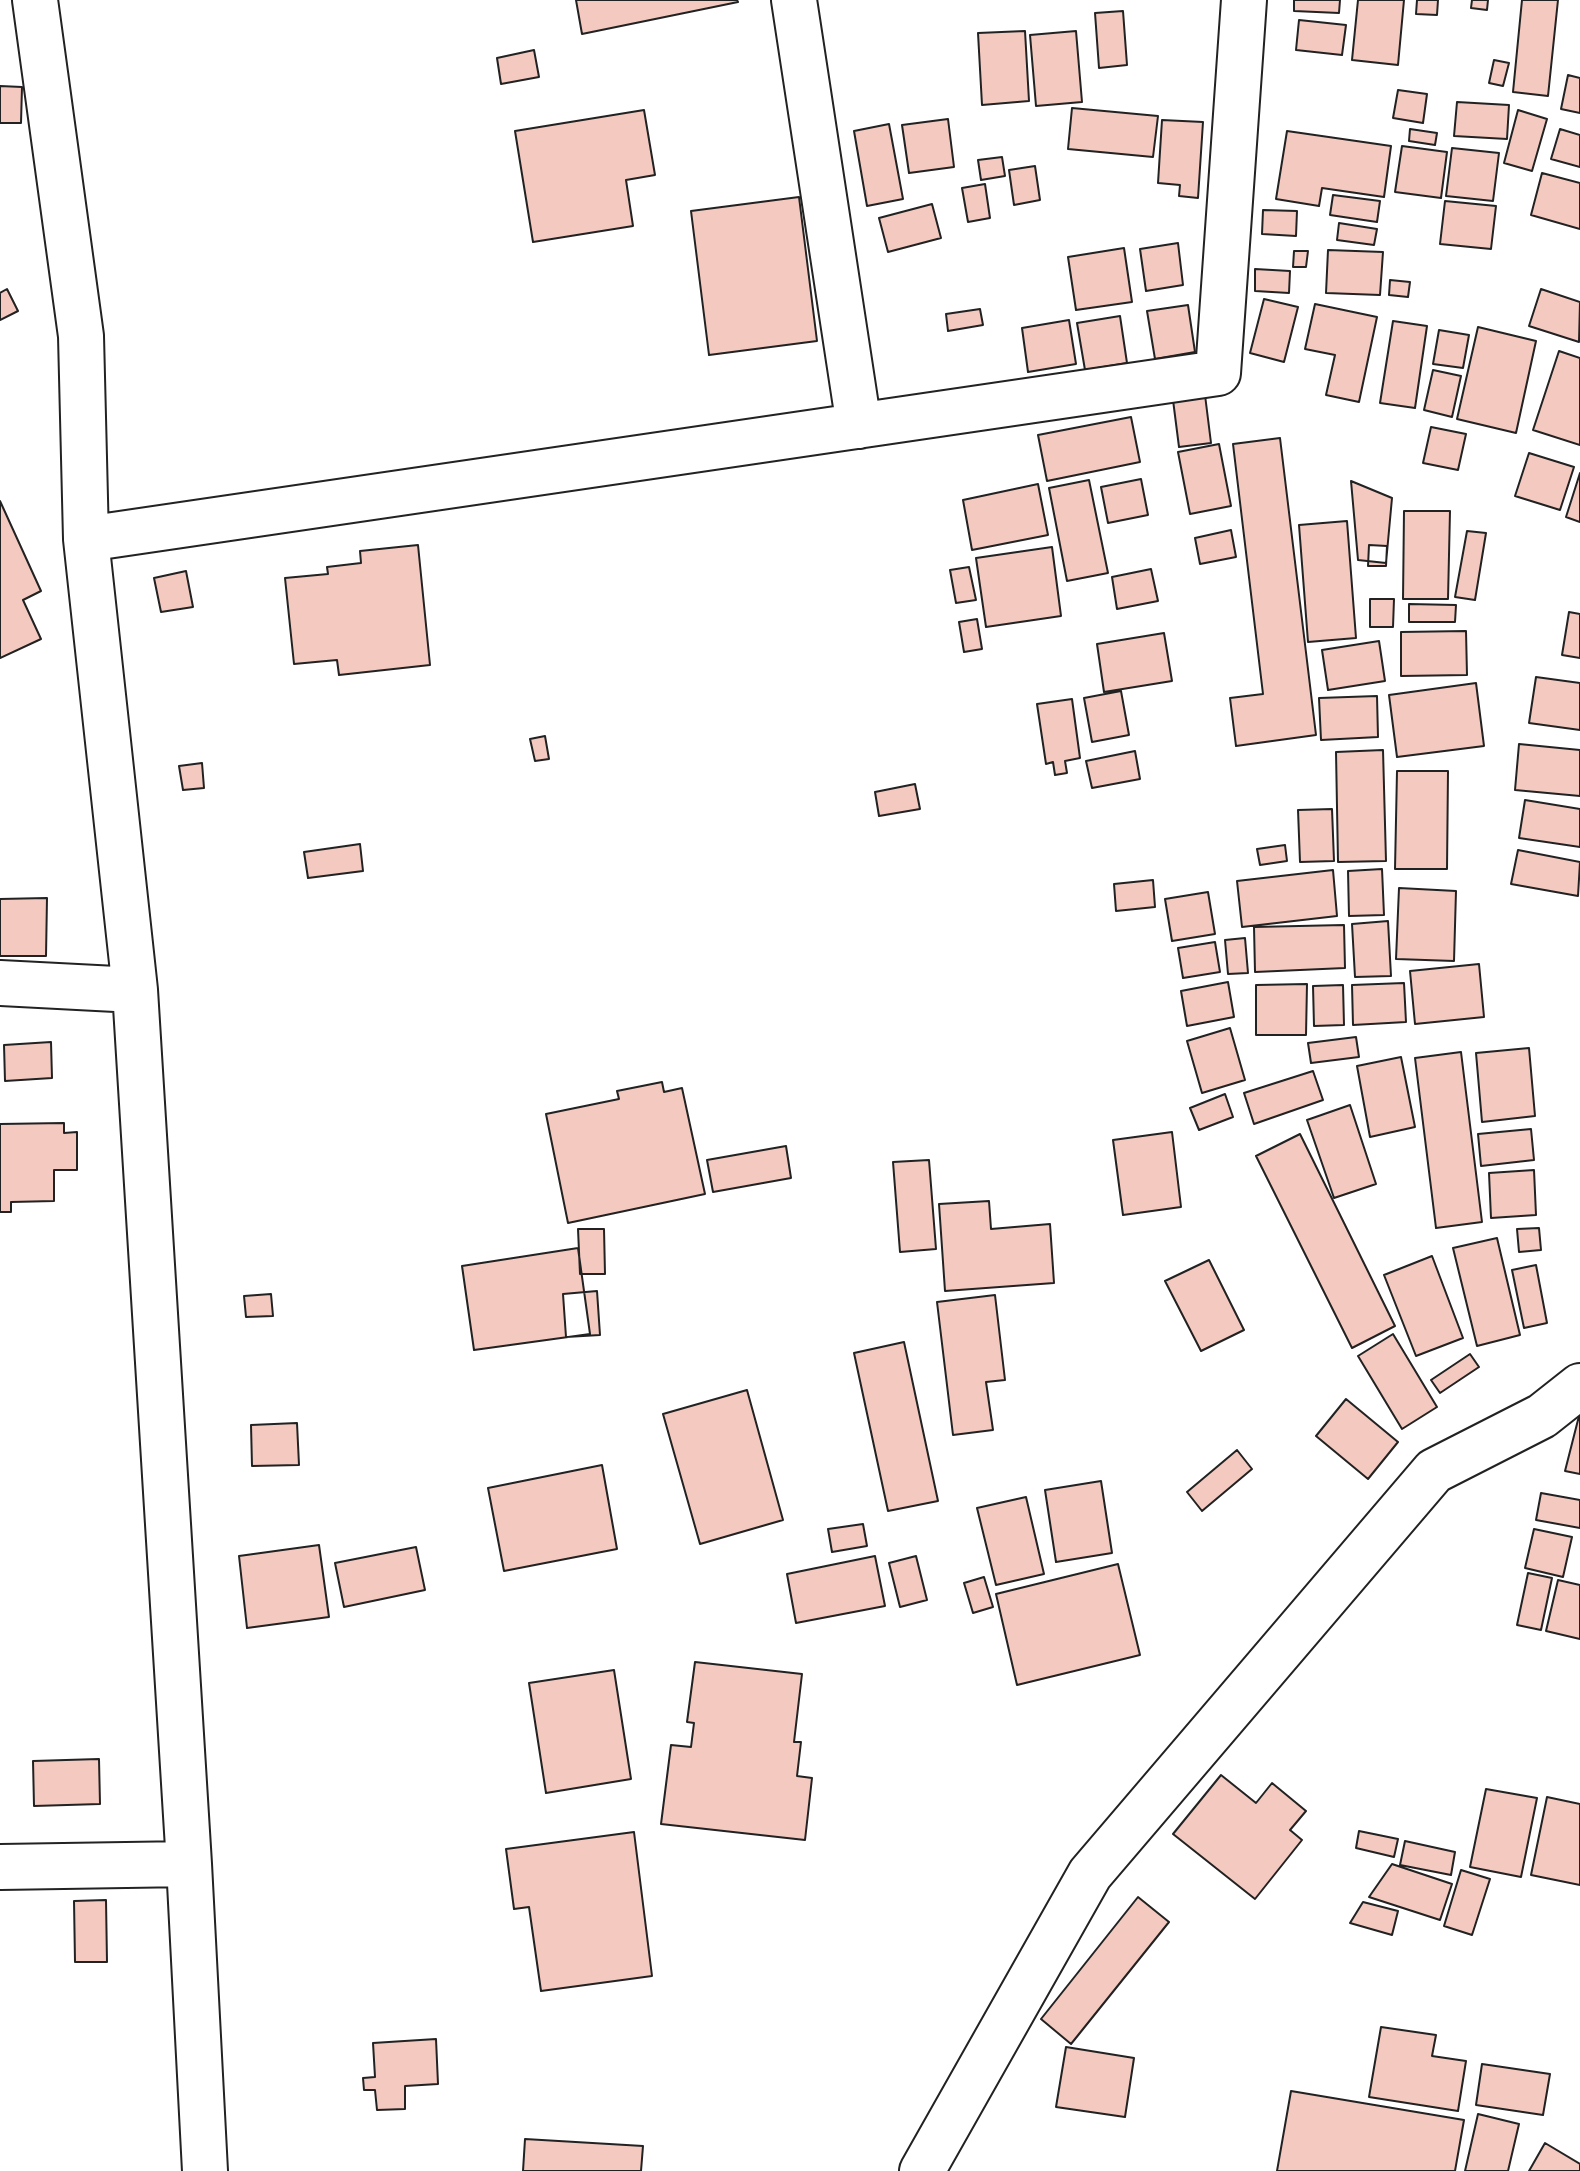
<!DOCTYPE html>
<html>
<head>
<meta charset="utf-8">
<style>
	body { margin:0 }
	canvas { display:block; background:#fff }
</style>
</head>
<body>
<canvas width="1580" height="2171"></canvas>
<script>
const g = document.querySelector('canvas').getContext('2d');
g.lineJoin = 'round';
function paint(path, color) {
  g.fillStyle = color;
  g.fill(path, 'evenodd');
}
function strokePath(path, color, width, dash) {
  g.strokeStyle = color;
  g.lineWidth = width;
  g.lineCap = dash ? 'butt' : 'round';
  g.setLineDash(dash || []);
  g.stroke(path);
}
const building = new Path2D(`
	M576,0H737L738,2L582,34Z
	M1294,0H1340L1339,13L1294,11Z
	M1358,0H1404L1398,65L1352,60Z
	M1417,0H1438L1437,15L1416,14Z
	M1472,0H1488L1487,10L1471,8Z
	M1522,0H1558L1548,96L1513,92Z
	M1123,11L1127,65L1099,68L1095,13Z
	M1299,20L1346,25L1342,55L1296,50Z
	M1025,31L1029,101L982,105L978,33Z
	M1076,31L1082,102L1036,106L1030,35Z
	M534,50L539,77L501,84L497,58Z
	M1494,60L1509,63L1503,86L1489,83Z
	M1568,75L1580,78V113L1561,109Z
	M0,86L22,87L21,123H0Z
	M1398,90L1427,94L1423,123L1393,118Z
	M1457,102L1509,105L1507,139L1454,136Z
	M1072,108L1158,116L1153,157L1068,149Z
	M644,110L655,175L626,180L633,226L533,242L515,131Z
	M1518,110L1547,119L1532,171L1504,163Z
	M948,119L954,167L909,173L902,125Z
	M1162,120L1203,122L1198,198L1179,196L1180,185L1158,183Z
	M889,124L903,199L867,206L854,131Z
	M1410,129L1437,133L1435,145L1409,141Z
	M1560,129L1580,135V167L1551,159Z
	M1287,131L1391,146L1384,197L1322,188L1319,206L1276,199Z
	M1402,146L1447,152L1441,198L1395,192Z
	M1452,148L1499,153L1493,201L1446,196Z
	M1002,157L1005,176L981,180L978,160Z
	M1035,166L1040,200L1014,205L1009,170Z
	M1542,173L1580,183V229L1531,215Z
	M985,184L990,218L968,222L962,188Z
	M1333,195L1380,201L1377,222L1330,215Z
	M799,197L817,341L709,355L691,211Z
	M1445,201L1496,206L1491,249L1440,244Z
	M932,204L941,238L888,252L879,218Z
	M1263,210L1297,211L1296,236L1262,234Z
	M1339,223L1377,229L1374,245L1337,240Z
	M1178,243L1183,285L1146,291L1140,249Z
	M1124,248L1132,302L1076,310L1068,257Z
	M1328,250L1383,252L1380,295L1326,293Z
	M1294,251H1308L1306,267H1293Z
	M1255,269L1290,271L1289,293L1255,291Z
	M1390,280L1410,282L1408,297L1389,295Z
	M7,289L18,311L0,320V293Z
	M1541,289L1580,302L1579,342L1529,326Z
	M1264,299L1298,307L1284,362L1250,353Z
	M1315,304L1377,317L1359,402L1326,395L1335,355L1305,349Z
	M1188,305L1195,352L1155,359L1147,311Z
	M980,309L983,325L948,331L946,314Z
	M1120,316L1127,363L1085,370L1077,323Z
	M1069,320L1076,364L1028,372L1022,328Z
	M1393,321L1427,326L1415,408L1380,403Z
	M1478,327L1536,341L1516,433L1457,419Z
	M1439,330L1469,335L1463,368L1433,364Z
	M1559,351L1580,358V445L1533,430Z
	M1433,370L1461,376L1452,417L1424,410Z
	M1205,395L1211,443L1179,447L1173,400Z
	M1131,417L1140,462L1047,481L1038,435Z
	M1431,427L1466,434L1458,470L1423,463Z
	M1280,438L1316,735L1236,746L1230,698L1263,694L1233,444Z
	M1219,444L1231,506L1190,514L1178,452Z
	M1529,453L1574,467L1560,510L1515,496Z
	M1580,473V522L1566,517Z
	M1141,479L1148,515L1108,523L1101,487Z
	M1089,480L1108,573L1067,581L1049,488Z
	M1351,481L1392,498L1386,563L1358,560Z
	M1038,484L1048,535L972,550L963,500Z
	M0,501L41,591L23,600L41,639L0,658Z
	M1404,511H1450L1448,599H1403Z
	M1347,521L1356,638L1308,642L1299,525Z
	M1231,530L1236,557L1200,564L1195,538Z
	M1467,531L1486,533L1475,600L1455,597Z
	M418,545L430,665L339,675L337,660L294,664L285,578L328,574L327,567L361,563L360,551Z
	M1369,545L1387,546L1386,566H1368Z
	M1052,547L1061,616L986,627L976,558Z
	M969,567L976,600L956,603L950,570Z
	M1151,569L1158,601L1117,609L1112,577Z
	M186,571L193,607L161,612L154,578Z
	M1370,599H1394L1393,627H1370Z
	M1409,604L1456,605L1455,622H1409Z
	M1569,612L1580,614V658L1562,655Z
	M977,619L982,649L964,652L959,622Z
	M1466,631L1467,675L1401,676V632Z
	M1164,633L1172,681L1104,692L1097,644Z
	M1379,641L1385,681L1328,690L1322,650Z
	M1536,677L1580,683V730L1529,723Z
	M1476,683L1484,746L1397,757L1389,695Z
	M1121,691L1129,735L1092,742L1084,698Z
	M1377,696L1378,737L1321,740L1319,698Z
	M1072,699L1080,758L1065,761L1067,773L1055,775L1053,762L1046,764L1037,704Z
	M545,736L549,759L535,761L530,739Z
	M1519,744L1580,750V796L1515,790Z
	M1383,750L1386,861L1338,862L1336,752Z
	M1135,751L1140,779L1092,788L1086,761Z
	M202,763L204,788L183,790L179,766Z
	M1397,771H1448L1447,869H1395Z
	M915,784L920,809L879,816L875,792Z
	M1525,800L1580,809V847L1519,838Z
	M1332,809L1334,861L1300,862L1298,810Z
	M360,844L363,871L308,878L304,852Z
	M1285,845L1287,861L1260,865L1257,849Z
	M1518,850L1580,862L1578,896L1511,884Z
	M1382,869L1384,915L1349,916L1348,871Z
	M1333,870L1337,916L1242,927L1237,881Z
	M1153,880L1155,907L1116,911L1114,884Z
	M1399,888L1456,891L1454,961L1396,959Z
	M1208,892L1215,934L1172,941L1165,899Z
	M47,898L46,956H0V899Z
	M1388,921L1391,976L1355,977L1352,924Z
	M1344,925L1345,968L1255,972L1254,927Z
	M1245,938L1248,973L1228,974L1225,940Z
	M1215,942L1220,972L1183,978L1178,948Z
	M1479,964L1484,1017L1415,1024L1410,971Z
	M1228,982L1234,1017L1187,1026L1181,991Z
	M1404,983L1406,1022L1353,1025L1352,985Z
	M1307,984L1306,1035H1256V985Z
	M1343,985L1344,1025L1314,1026L1313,986Z
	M1230,1028L1245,1080L1202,1093L1187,1041Z
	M1356,1037L1359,1057L1311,1063L1308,1043Z
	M51,1042L52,1078L5,1081L4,1045Z
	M1529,1048L1535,1116L1482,1122L1476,1053Z
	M1461,1052L1482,1222L1436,1228L1415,1058Z
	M1401,1057L1415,1127L1370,1137L1357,1066Z
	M1313,1071L1323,1100L1254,1124L1244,1093Z
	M662,1082L664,1092L682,1088L705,1194L568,1223L546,1114L619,1099L617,1091Z
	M1225,1094L1233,1117L1199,1130L1190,1108Z
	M1350,1105L1376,1184L1334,1198L1307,1120Z
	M64,1123V1133L77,1132V1170H54V1201L11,1202V1212H0V1124Z
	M1531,1129L1534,1160L1481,1166L1478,1134Z
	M1172,1132L1181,1207L1123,1215L1113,1140Z
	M1300,1134L1395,1326L1352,1348L1256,1156Z
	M786,1146L791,1178L713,1192L707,1160Z
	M929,1160L936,1249L900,1252L893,1162Z
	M1534,1170L1536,1215L1491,1218L1489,1173Z
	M989,1201L991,1229L1050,1224L1054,1283L945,1291L939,1204Z
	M1539,1228L1541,1250L1519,1252L1517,1229Z
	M578,1229H604L605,1274H580Z
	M1497,1238L1520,1335L1477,1346L1453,1248Z
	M578,1248L590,1334L474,1350L462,1266Z
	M1432,1256L1463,1338L1416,1356L1384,1275Z
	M1209,1260L1244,1330L1201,1351L1165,1281Z
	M1536,1265L1547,1323L1524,1328L1512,1270Z
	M597,1291L600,1335L566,1337L563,1294Z
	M271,1294L273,1316L246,1317L244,1296Z
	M995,1295L1005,1380L986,1382L993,1430L953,1435L937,1302Z
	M1393,1334L1437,1407L1402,1429L1358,1356Z
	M904,1342L938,1501L888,1511L854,1353Z
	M1470,1354L1479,1367L1440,1393L1431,1380Z
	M747,1390L783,1520L700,1544L663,1414Z
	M1346,1399L1398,1442L1368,1479L1316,1436Z
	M1579,1416H1580V1474L1565,1471Z
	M297,1423L299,1465L252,1466L251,1425Z
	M1237,1450L1252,1469L1202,1511L1187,1492Z
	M602,1465L617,1549L504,1571L488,1488Z
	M1101,1481L1112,1553L1056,1562L1045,1490Z
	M1541,1493L1580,1500V1528L1536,1520Z
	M1026,1497L1044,1574L996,1585L977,1508Z
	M863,1524L867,1546L832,1552L828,1529Z
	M1534,1529L1572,1537L1563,1577L1525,1568Z
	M319,1545L329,1617L247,1628L239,1556Z
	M416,1547L425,1590L344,1607L335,1563Z
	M875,1556L885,1606L796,1623L787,1574Z
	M916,1556L927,1600L900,1607L889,1563Z
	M1118,1564L1140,1655L1017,1685L996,1594Z
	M1528,1573L1552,1578L1541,1630L1517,1625Z
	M984,1577L993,1607L973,1613L964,1583Z
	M1558,1580L1580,1585V1639L1546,1631Z
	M695,1662L802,1674L794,1742H801L797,1776L812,1778L805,1840L661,1824L671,1745L691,1747L694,1723L687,1722Z
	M614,1670L631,1779L546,1793L529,1683Z
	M99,1759L100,1804L34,1806L33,1761Z
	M1221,1775L1256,1803L1272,1783L1306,1811L1290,1830L1302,1840L1255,1899L1173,1834Z
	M1486,1789L1537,1798L1521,1877L1470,1867Z
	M1547,1797L1580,1804V1885L1531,1875Z
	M1359,1831L1398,1839L1394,1857L1356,1848Z
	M634,1832L652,1976L541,1991L529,1907L514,1909L506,1849Z
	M1405,1841L1455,1852L1451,1875L1400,1865Z
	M1392,1864L1452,1884L1440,1920L1369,1897Z
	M1461,1870L1490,1879L1472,1935L1444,1926Z
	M1138,1897L1169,1922L1071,2044L1041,2019Z
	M106,1900L107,1962H75L74,1901Z
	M1363,1902L1398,1911L1392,1935L1350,1923Z
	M1381,2027L1436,2035L1432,2056L1466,2061L1458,2111L1369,2097Z
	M436,2039L438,2084L405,2086V2109L377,2110L375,2090H364L363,2078L375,2077L373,2043Z
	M1066,2047L1134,2058L1125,2117L1056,2107Z
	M1482,2064L1550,2074L1543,2115L1476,2105Z
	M1291,2091L1464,2120L1455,2171H1277Z
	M1478,2114L1519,2124L1508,2171H1465Z
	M525,2139L643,2146L641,2171H523Z
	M1545,2143L1580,2164V2171H1529Z`);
paint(building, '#f3c9c0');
strokePath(building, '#222', 2);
const street = new Path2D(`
	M35,0L81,336L86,539L135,990L189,1864L205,2171
	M794,0L859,426
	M86,539L1218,373L1244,0
	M0,983L135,990
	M0,1867L189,1864
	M922,2171L1090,1874L1434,1471L1542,1416L1580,1386`);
strokePath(street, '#222', 48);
strokePath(street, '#fff', 44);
</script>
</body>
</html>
